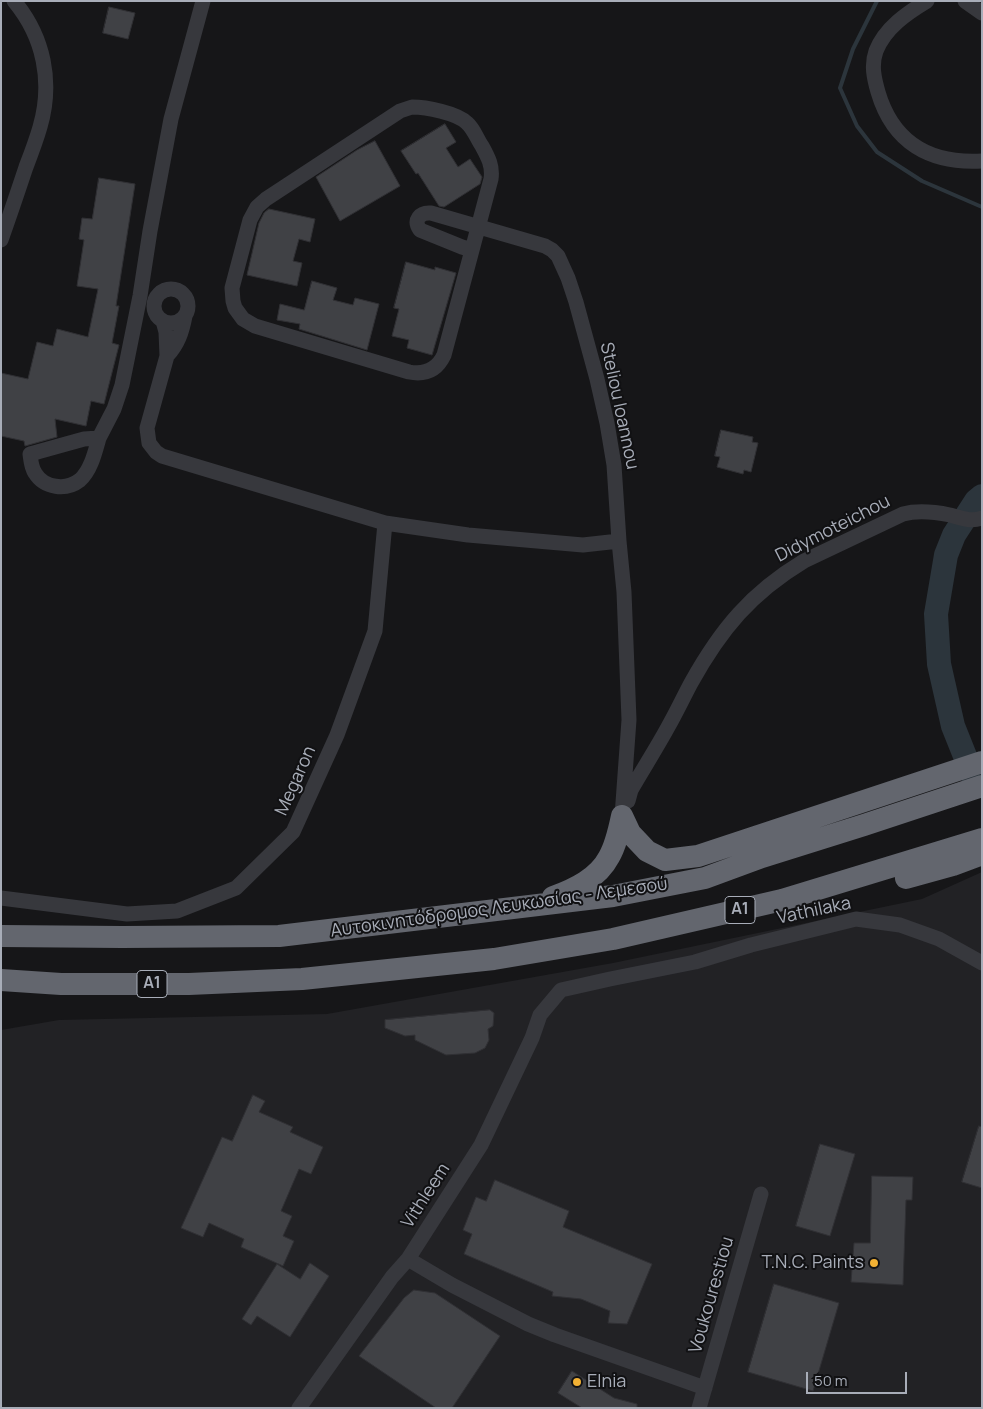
<!DOCTYPE html>
<html>
<head>
<meta charset="utf-8">
<style>
	body { margin:0 }
	#map { position:relative; width:983px; height:1409px; overflow:hidden; background:#161618; font-family:Manrope,sans-serif }
	canvas { display:block }
	.frame { position:absolute; inset:0; border:2px solid #a8adb8; pointer-events:none }
	.scale { position:absolute; left:806px; top:1372px; width:101px; height:22px; box-sizing:border-box; border:2px solid #a8adb8; border-top:0; padding-left:6px; font-size:15px; line-height:18px; white-space:nowrap; color:#a8adb8; -webkit-text-stroke:4px #111113; paint-order:stroke }
</style>
</head>
<body>
<div id="map">
<canvas width="983" height="1409"></canvas>
<div class="frame"></div>
<div class="scale">50 m</div>
</div>
<script>
const g = document.querySelector('canvas').getContext('2d');
g.lineJoin = 'round';
function paint(path, color) {
  g.fillStyle = color;
  g.fill(path, 'evenodd');
}
function strokePath(path, color, width, dash) {
  g.strokeStyle = color;
  g.lineWidth = width;
  g.lineCap = dash ? 'butt' : 'round';
  g.setLineDash(dash || []);
  g.stroke(path);
}
function write(font, color, halo, rows, align = 'center') {
  g.font = font + ' Manrope,sans-serif';
  g.lineWidth = 4;
  g.setLineDash([]);
  g.textBaseline = 'middle';
  g.strokeStyle = halo;
  g.fillStyle = color;
  for (const [text, x, y, turn = 0] of rows) {
    g.save();
    g.translate(x, y);
    g.rotate((+turn || 0) * Math.PI / 180);
    g.textAlign = isNaN(turn) ? turn : align;
    if (halo) g.strokeText(text, 0, 0);
    g.fillText(text, 0, 0);
    g.restore();
  }
}
paint(new Path2D(`
	M982,872V1408H1V1030L59,1020L327,1014L613,963L922,899Z`), '#222225');
strokePath(new Path2D(`
	M877,1L853,49L840,88L857,126L877,152L922,181L982,207`), '#2c353c', 4);
strokePath(new Path2D(`
	M977,786L953,726L939,664L936,614L946,555L954,535L976,501L982,496`), '#2c353c', 24);
const building = new Path2D(`
	M109,7L135,13L128,39L103,33Z
	M445,124L456,142L446,148L458,167L470,159L482,177L480,184L444,207L439,206L418,173L416,174L401,151Z
	M375,141L400,186L340,221L316,177L357,150Z
	M99,178L135,184L116,306H119L112,343L119,345L104,404L91,401L86,426L55,419L57,437L25,446L24,441L1,436V373L28,379L37,342L53,346L57,329L88,337L98,289L77,286L84,240L79,239L82,218L92,219Z
	M269,209L315,219L310,242L299,239L293,261L302,263L297,286L247,275L259,223L264,213Z
	M406,262L435,270V267L456,273L432,355L407,348L409,340L392,336L399,309L394,308Z
	M312,281L337,288L333,300L353,305L355,298L379,304L367,350L299,329L300,324L277,320L280,304L304,310Z
	M721,430L753,437L752,442L758,443L751,472L744,470L743,474L717,467L720,457L715,456Z
	M490,1010L494,1013L493,1026L488,1029L489,1040L485,1048L475,1053L446,1055L415,1040V1035L405,1036L385,1028V1020Z
	M253,1095L265,1101L259,1112L293,1127L290,1132L323,1147L311,1174L299,1169L281,1211L292,1216L283,1236L294,1241L283,1266L241,1247L244,1239L209,1223L203,1237L181,1228L222,1137L232,1141Z
	M979,1126L982,1127V1188L962,1182Z
	M820,1144L855,1154L830,1236L796,1226Z
	M872,1176L913,1177L912,1200H906L903,1285L851,1282L854,1243H870Z
	M495,1180L569,1211L563,1227L652,1264L627,1324L608,1323L610,1311L581,1299L552,1296L553,1292L464,1254L472,1234L463,1230L476,1197L486,1201Z
	M310,1263L329,1276L290,1337L257,1316L251,1325L242,1319L277,1264L300,1279Z
	M774,1284L839,1303L813,1391L748,1372Z
	M414,1290L435,1293L500,1336L452,1408H436L359,1356L404,1298Z
	M572,1371L614,1398L637,1404V1408H582L558,1393Z`);
paint(building, '#404145');
strokePath(building, '#303034', 1);
strokePath(new Path2D(`
	M927,1C907,13 885,28 876,51C871,65 874,78 878,92C893,143 930,164 982,161
	M965,1L982,13
	M412,107C426,107 457,113 467,123C474,129 477,139 482,146C488,157 493,166 491,179L444,355C437,370 425,375 409,372L255,326L243,319L235,308L233,301L232,288L250,220L257,207L266,199L400,111Z
	M1,240C10,215 18,191 26,167C31,154 36,141 40,127C53,82 44,37 14,1
	M472,250L462,247L420,230C413,220 420,212 431,213L545,246L552,250L558,256L568,278L576,302L597,379L607,423L614,465L619,541L624,592L629,720L622,816
	M154 306a17 17 0 1 1 34 0a17 17 0 1 1-34 0Z
	M163,321L166,332L167,356L147,428L149,443L156,452L162,456L385,523L468,535L583,545L619,541
	M167,356C178,344 182,332 185,316
	M99,438L114,409L122,385L140,296L150,231L171,119L203,1
	M99,438C95,452 91,470 80,480C66,491 44,488 35,473C31,467 31,461 30,454L84,439Z
	M628,801L631,790C643,769 656,749 668,727C676,713 683,698 691,683C721,629 751,593 804,561L903,514C918,510 935,512 950,515C961,518 971,522 982,518
	M1,898L127,914L177,911L236,888L293,832L337,735L375,631L385,523
	M408,1259L452,1285L528,1324L555,1335L705,1388
	M299,1408L392,1277L408,1259L481,1145L532,1038L540,1015L561,990L610,979L695,962L751,945L856,919L900,925L939,939L982,963
	M699,1408L761,1194`), '#37383d', 15);
strokePath(new Path2D(`
	M622,816L630,833L647,851L665,860L698,856L982,762
	M906,878L953,865L982,854
	M553,897C575,889 598,878 609,857C616,845 619,830 622,816
	M1,936L122,937L279,936L613,896L705,878L762,857L864,825L982,786
	M1,980L61,984H189L302,979L494,959L613,939L782,900L982,839`), '#63666e', 22);
for (const [x, y, r, color] of [
	[874,1263,5,"#f2b134"],
	[577,1382,5,"#f2b134"]
]) {
  const dot = new Path2D();
  dot.arc(x, y, r, 0, 2 * Math.PI);
  g.fillStyle = color;
  g.fill(dot);
  strokePath(dot, '#111113', 2);
}
for (const [x, y, w] of [
	[740,910,30],
	[152,984,30]
]) {
  const box = new Path2D();
  box.roundRect(x - w / 2, y - 13.5, w, 27, 4);
  g.fillStyle = '#111113';
  g.fill(box);
  strokePath(box, '#a8adb8', 1);
}
write('bold 16px', '#a8adb8', null, [
	["A1",740,910],
	["A1",152,984]
]);
write('18px', '#a8adb8', '#111113', [
	["Steliou Ioannou",619,406,78],
	["Didymoteichou",833,529,-27],
	["Megaron",296,781,-66],
	["Αυτοκινητόδρομος Λευκωσίας - Λεμεσού",499,908,-8],
	["Vathilaka",814,911,-12],
	["Vithleem",426,1196,-57],
	["Voukourestiou",712,1295,-74]
]);
write('18px', '#a8adb8', '#111113', [
	["T.N.C. Paints",864,1263],
	["Elnia",587,1382,"left"]
], 'right');
</script>
</body>
</html>
